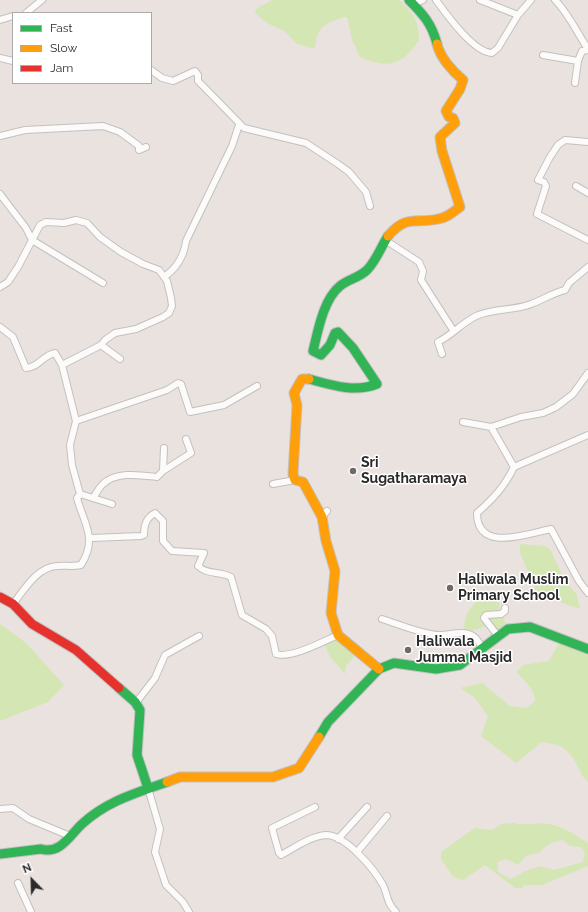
<!DOCTYPE html>
<html>
<head>
<meta charset="utf-8">
<style>
	body { margin:0 }
	#map { position:relative; width:588px; height:912px; overflow:hidden; background:#eae2de; font-family:Raleway,sans-serif }
	canvas { display:block }
	.legend { position:absolute; left:12px; top:12px; width:140px; height:72px; box-sizing:border-box; background:#fff; border:1px solid #aaa; margin:0; padding:5px 7px; list-style:none; font-size:12px; color:#2a2a2a }
	.legend li { display:flex; align-items:center; gap:8px; height:20px }
	.legend b { width:20px; border:1px solid #aaa }
	.north { position:absolute; left:12px; top:860px; width:40px; height:40px; -webkit-text-stroke:3px #fff; paint-order:stroke; rotate:337deg; font-size:11px; font-weight:700; line-height:16px; text-align:center; color:#2a2a2a }
	.north::after { content:''; display:block; margin:auto; width:14px; height:18px; background:#2a2a2a; clip-path:polygon(50% 0,100% 100%,50% 72%,0 100%) }
</style>
</head>
<body>
<div id="map">
<canvas width="588" height="912"></canvas>
<ul class="legend">
<li><b style="height:5px;background:#30b455"></b>Fast</li>
<li><b style="height:5px;background:#ff9f0a"></b>Slow</li>
<li><b style="height:5px;background:#e5322d"></b>Jam</li>
</ul>
<div class="north">N</div>
</div>
<script>
const g = document.querySelector('canvas').getContext('2d');
g.lineJoin = 'round';
function paint(path, color) {
  g.fillStyle = color;
  g.fill(path, 'evenodd');
}
function strokePath(path, color, width, dash) {
  g.strokeStyle = color;
  g.lineWidth = width;
  g.lineCap = dash ? 'butt' : 'round';
  g.setLineDash(dash || []);
  g.stroke(path);
}
function write(font, color, halo, rows, align = 'center') {
  g.font = font + ' Raleway,sans-serif';
  g.lineWidth = 3;
  g.setLineDash([]);
  g.textBaseline = 'middle';
  g.strokeStyle = halo;
  g.fillStyle = color;
  for (const [text, x, y, turn = 0] of rows) {
    g.save();
    g.translate(x, y);
    g.rotate((+turn || 0) * Math.PI / 180);
    g.textAlign = isNaN(turn) ? turn : align;
    if (halo) g.strokeText(text, 0, 0);
    g.fillText(text, 0, 0);
    g.restore();
  }
}
paint(new Path2D(`
	M272,0H400C413,14 419,20 419,40C402,66 388,69 360,57L352,40L347,17H343C323,25 317,27 315,49L297,44L284,31L267,23L255,13L256,9Z
	M520,544L544,546L550,549L565,581L577,595L580,609L562,603L535,589L520,552Z
	M494,591L500,593L499,607L508,629L501,633L486,626L464,633C465,607 470,613 481,594Z
	M0,624L26,643L64,685L48,702L0,721Z
	M338,635L358,652L346,666L345,674L330,657L323,641Z
	M562,638L588,649V782C584,779 582,775 579,769C569,749 564,745 542,742L516,763L481,736L488,716L474,697L460,688L482,683L510,706L527,708L535,701C535,688 524,682 517,672L523,665L549,661Z
	M513,823C525,826 536,822 548,824C563,826 575,835 588,843V866L542,885H525L521,888H515L485,865L463,880L453,877L441,859V852L475,828L492,830L502,824ZM563,840L570,846L581,847L585,853L583,862L554,870L540,866C536,869 532,868 528,870C522,872 517,877 510,879L498,872L497,862L506,859L518,865L526,856L541,852C546,844 553,842 563,840Z`), '#d3e6b4');
const street = new Path2D(`
	M436,0C447,15 473,52 492,53L498,48L518,15L531,0
	M480,0L518,15
	M555,0C569,14 577,33 588,49
	M413,4L423,0
	M26,13L42,0
	M0,20L13,16
	M543,55L578,61
	M0,58L13,61
	M151,70L162,78L173,81L195,71L198,75V81L203,86L244,128L306,143L338,164L349,172L366,192L370,206
	M575,83L578,61L582,51L588,50
	M0,136L25,130L103,126L120,132L139,146V150L146,147
	M588,142L565,140L558,145L550,157L538,180L544,182L546,186L537,214L588,240
	M576,186L588,193
	M0,194L26,228L32,240L103,283
	M385,240L419,262L423,271L421,280L453,330
	M164,277C177,268 184,256 186,241L232,146L239,125
	M0,287L8,282L18,267L40,225L46,222L64,223L76,220L87,223L100,237L121,252L143,264L159,270L167,281L171,298L172,306L169,313L163,317L136,329L115,333L105,340L101,345L62,365
	M0,327L13,337L26,368C38,368 43,355 55,353L62,365L76,421L70,445L72,465L80,494L77,498C84,524 98,538 81,565C72,567 65,565 57,566C37,567 24,590 13,604
	M101,345L120,359
	M442,354L438,342C452,335 462,323 476,316C493,308 514,311 531,304C543,300 552,293 565,290L569,283L588,267
	M76,421L167,390L178,383L181,384L190,412L224,405L257,386
	M463,422L491,427L521,417L543,413L556,407L573,394L588,373
	M491,427L514,467C505,486 493,499 477,513C477,553 527,534 551,529L579,581L588,593
	M514,467L588,435
	M163,471L191,453L186,439
	M273,484L295,480
	M80,494L112,504
	M93,498C96,494 98,489 102,485C115,471 140,475 157,477L163,471L164,448
	M322,517L327,511
	M91,538L141,536L144,535C144,525 146,518 155,513L163,521V541L172,551L204,553L198,566C207,575 220,571 231,577L242,615L266,629L272,636L276,654C291,659 324,641 338,635
	M382,619C398,624 424,635 439,635C451,635 463,630 473,636C478,639 480,644 482,649
	M498,636L484,618L486,615L501,614L505,611V608
	M135,704L155,678L165,655L199,636
	M148,788L160,829L155,852L166,885L183,902L189,912
	M315,807L272,828L279,853L281,855C294,848 311,836 326,835C346,835 374,869 383,885C388,895 386,902 396,912
	M0,809L13,808L29,819L70,836
	M338,839L367,807
	M357,852L387,816
	M18,883L31,912`);
const fast = new Path2D(`
	M409,0C423,14 432,24 437,44
	M309,379C331,385 355,393 377,384L353,348L338,332L335,333L330,345L321,355L313,351C318,331 323,300 340,286C348,279 359,278 367,270C376,261 381,247 388,236
	M119,688L135,702L140,710L137,755L148,788
	M319,737L328,722L379,669L394,663L436,669L460,665L508,629L530,627L588,649
	M0,854L41,849C60,855 70,835 82,824C107,801 136,793 167,782`);
const slow = new Path2D(`
	M388,236C407,214 415,224 438,219C447,218 453,212 460,207L442,151L440,137L455,123L453,118L449,117L446,111L460,89L463,80C452,71 440,57 437,44
	M309,379H302L294,393L297,405L293,474L295,480L303,482L322,517L326,541L335,571L331,613L338,635L379,669
	M167,782L180,777H273L299,768L319,737`);
const jam = new Path2D(`
	M0,597L13,604L32,624L76,650L119,688`);
strokePath(street, '#c3c0c1', 8);
strokePath(fast, '#c3c0c1', 11);
strokePath(slow, '#c3c0c1', 11);
strokePath(jam, '#c3c0c1', 11);
strokePath(street, '#fcfbfa', 6);
strokePath(fast, '#30b455', 9);
strokePath(slow, '#ff9f0a', 9);
strokePath(jam, '#e5322d', 9);
for (const [x, y, r, color] of [
	[353,471,4,"#6d6a69"],
	[450,588,4,"#6d6a69"],
	[408,650,4,"#6d6a69"]
]) {
  const dot = new Path2D();
  dot.arc(x, y, r, 0, 2 * Math.PI);
  g.fillStyle = color;
  g.fill(dot);
  strokePath(dot, '#fff', 1.5);
}
write('bold 14px', '#2a2a2a', '#fff', [
	["Sri",361,463],
	["Sugatharamaya",361,479],
	["Haliwala Muslim",458,580],
	["Primary School",458,596],
	["Haliwala",416,642],
	["Jumma Masjid",416,658]
], 'left');
</script>
</body>
</html>
